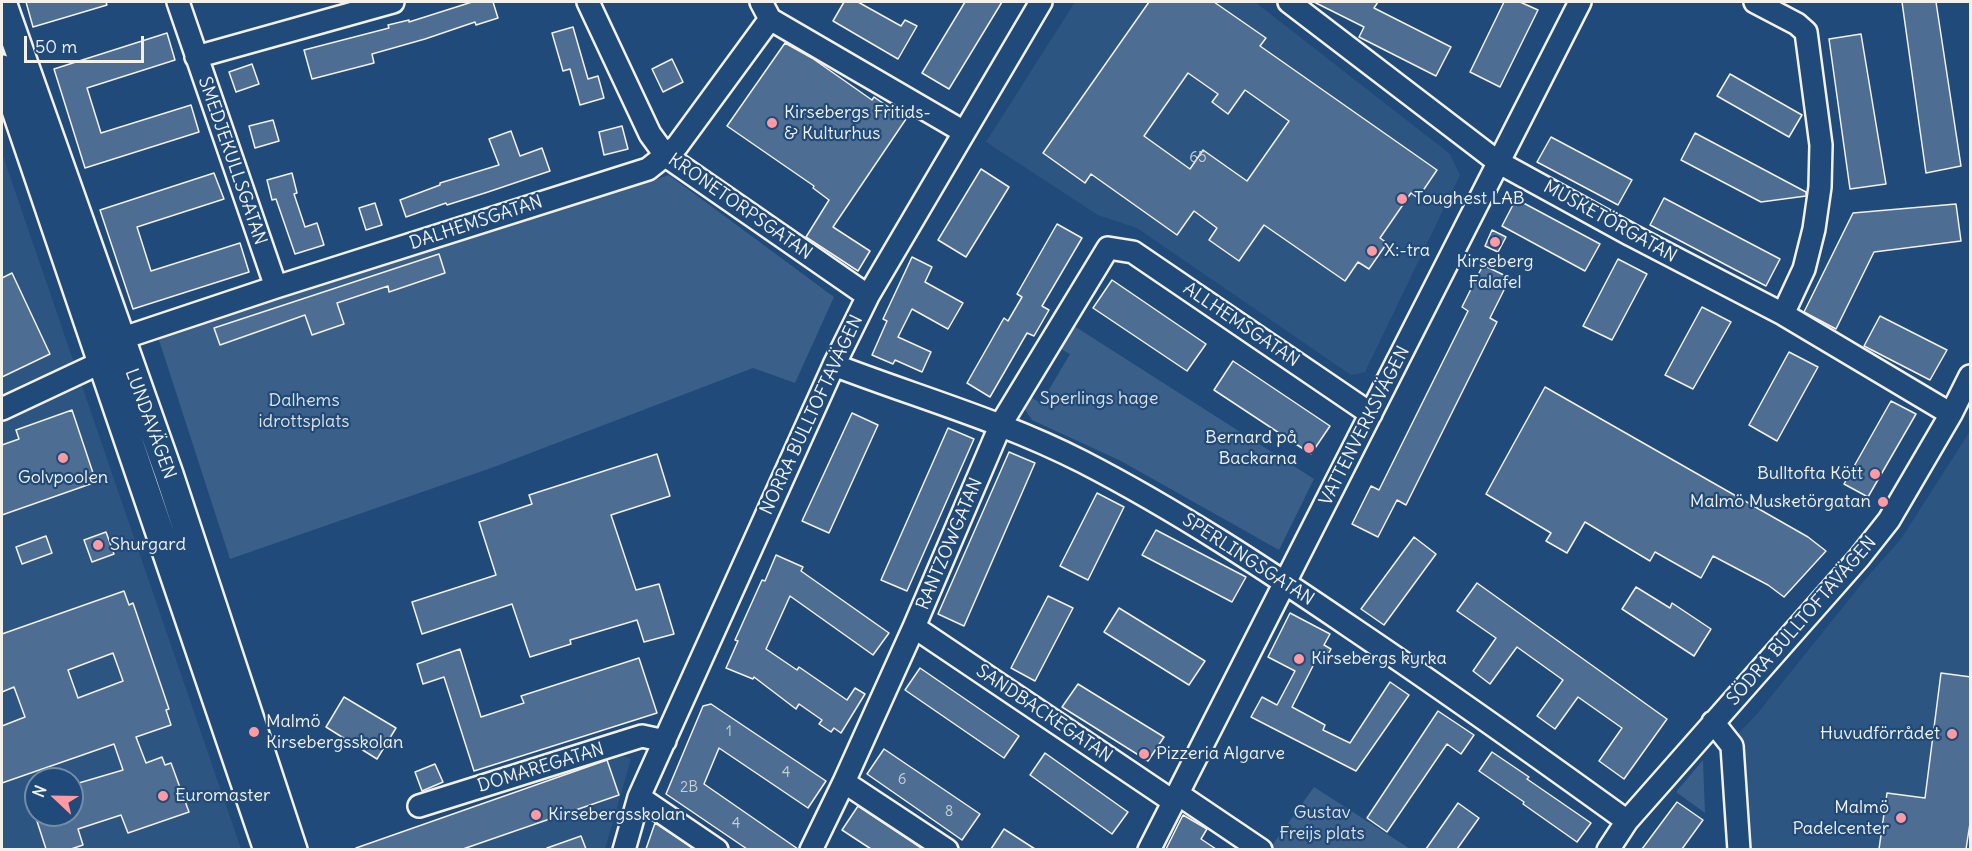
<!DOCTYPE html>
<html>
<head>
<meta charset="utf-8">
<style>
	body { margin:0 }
	#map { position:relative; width:1972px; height:851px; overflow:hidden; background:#1f4a7a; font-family:Delius,sans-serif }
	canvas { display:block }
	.frame { position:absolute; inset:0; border:3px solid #f4f1e8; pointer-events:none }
	.north { position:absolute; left:24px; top:767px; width:60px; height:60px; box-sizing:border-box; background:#1f4a7a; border:2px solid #748da6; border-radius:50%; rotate:292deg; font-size:16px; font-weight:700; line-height:24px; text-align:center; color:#f4f1e8 }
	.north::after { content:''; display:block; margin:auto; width:21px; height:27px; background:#ff9aa2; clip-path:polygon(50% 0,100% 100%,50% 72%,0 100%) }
	.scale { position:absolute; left:24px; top:36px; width:120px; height:27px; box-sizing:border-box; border:3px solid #f4f1e8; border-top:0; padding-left:8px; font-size:18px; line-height:21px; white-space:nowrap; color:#f4f1e8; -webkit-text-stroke:4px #1f4a7a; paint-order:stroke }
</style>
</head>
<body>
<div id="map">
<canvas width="1972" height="851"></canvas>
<div class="frame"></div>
<div class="north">N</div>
<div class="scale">50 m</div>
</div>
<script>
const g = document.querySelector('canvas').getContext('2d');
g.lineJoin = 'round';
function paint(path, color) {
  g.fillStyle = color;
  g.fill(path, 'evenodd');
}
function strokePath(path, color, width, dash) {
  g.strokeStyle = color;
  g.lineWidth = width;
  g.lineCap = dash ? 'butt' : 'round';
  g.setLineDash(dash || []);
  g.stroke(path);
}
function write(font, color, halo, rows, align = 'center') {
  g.font = font + ' Delius,sans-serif';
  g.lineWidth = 4.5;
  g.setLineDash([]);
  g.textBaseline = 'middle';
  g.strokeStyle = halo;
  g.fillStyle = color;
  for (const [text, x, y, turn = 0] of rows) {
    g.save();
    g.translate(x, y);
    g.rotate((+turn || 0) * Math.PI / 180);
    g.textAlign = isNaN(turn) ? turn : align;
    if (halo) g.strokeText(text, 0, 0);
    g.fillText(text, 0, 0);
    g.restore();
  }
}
paint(new Path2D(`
	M1075,2H1255L1450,154L1460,175L1365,372L1351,375L1137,228L1098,215L986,142Z
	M2,153L241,849H2ZM36,779H72V815H36Z
	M1970,431V849H1732L1726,746L1757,714L1868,576L1901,539Z
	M620,755L631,759L605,849L363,850Z`), '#2d5581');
paint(new Path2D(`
	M669,175L834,297L795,383L753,368L494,467L230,559L158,337Z
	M1071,324L1314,479L1279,550L1121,461L1032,420L1024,408L1028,396L1041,403L1070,354L1057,347Z
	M1703,760L1705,813L1676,792Z
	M1314,787L1401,843L1410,849H1274L1271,847Z`), '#3a5f88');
const building = new Path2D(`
	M26,2H106L107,5L33,27Z
	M472,2H493L498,18L476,25L475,22L425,39L372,54L374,63L312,79L304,50L389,28L388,25L409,20V22Z
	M844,2H858L901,26L905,20L917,26L898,59L833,21Z
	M965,2H1002L949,89L922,73Z
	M1149,2H1214L1266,38L1260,46L1437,170L1418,198L1411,193L1380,238L1387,243L1369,269L1358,262L1345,281L1264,225L1239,261L1209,240L1217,228L1194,211L1177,235L1091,174L1085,183L1043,153ZM1188,73L1218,94L1212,102L1228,114L1245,90L1289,121L1247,181L1203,150L1190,169L1144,136Z
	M1314,2H1378L1374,8L1451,47L1436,76L1359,37L1364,27Z
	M1504,2H1520L1538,10L1500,87L1470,72Z
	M1902,2H1936L1961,166L1926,173Z
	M573,27L588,79L598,76L604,98L580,105L570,69L563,71L552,33Z
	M167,33L175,60L87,88L101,133L191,105L199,132L85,168L54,69Z
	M1861,34L1886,184L1850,189L1829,39Z
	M785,43L812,58L872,100L874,97L906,119L833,227L870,251L858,271L806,237L829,200L813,188L814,186L727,126Z
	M672,59L683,82L663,92L652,69Z
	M252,64L259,84L236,92L229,72Z
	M1730,74L1802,115L1789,137L1717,96Z
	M273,120L279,141L255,148L249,126Z
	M622,126L628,149L604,155L599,132Z
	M511,131L520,156L542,148L550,171L488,192L447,205L446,203L406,217L400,200L440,185V183L499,165L489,139Z
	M1695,133L1806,192V196L1761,202L1681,160Z
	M1551,137L1632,180L1618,205L1537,162Z
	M981,169L1009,187L966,257L938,240Z
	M214,173L224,199L137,227L151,271L240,243L249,272L133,309L100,210Z
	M292,173L297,193L294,194L305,227L317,223L324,245L295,254L276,199L272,200L267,180Z
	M1664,198L1780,259L1766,286L1650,225Z
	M1516,199L1600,244L1585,271L1502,226Z
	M375,203L382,225L366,230L359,208Z
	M1956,204L1961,241L1874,252L1836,329L1804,312L1853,213Z
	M1057,224L1082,238L1042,306L1049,310L1034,336L1027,333L990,397L967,383L1004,318L1008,321L1022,297L1017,294Z
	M1492,230L1506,237L1498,252L1485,246Z
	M439,254L445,273L389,292L388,286L337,303L344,324L312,335L305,315L220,345L214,328Z
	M912,257L932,267L925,282L963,303L948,329L912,309L898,337L931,352L922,372L895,360L893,364L872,355L887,321L883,319Z
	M1618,259L1647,274L1612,340L1583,326Z
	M1483,265L1510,278L1490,318L1497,322L1406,505L1397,500L1378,537L1352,524L1371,486L1379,490L1468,311L1462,307Z
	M12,273L50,354L2,377V278Z
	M1112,280L1206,344L1187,371L1093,308Z
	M1702,307L1731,322L1693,389L1665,375Z
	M1880,316L1947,350L1930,380L1864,346Z
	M1789,352L1818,367L1777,441L1749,425Z
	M1233,361L1330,426L1311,454L1214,390Z
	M1545,387L1808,537L1826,551L1784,597L1768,585L1713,556L1701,578L1655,552L1650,561L1585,522L1567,553L1546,541L1551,533L1486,494Z
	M1891,401L1916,414L1868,497L1844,484Z
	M72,410L96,482L2,515V445L19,439L16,430Z
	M852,413L878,425L829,533L802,521Z
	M948,428L974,439L907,591L881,580Z
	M1009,452L1035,463L964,626L938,614Z
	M657,454L670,496L611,515L636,590L659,584L674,634L644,642L637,620L570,640L571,644L530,657L512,604L422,634L412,602L496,575L479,522L532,504L529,495Z
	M1097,493L1124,507L1088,580L1060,566Z
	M1156,530L1246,577L1232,602L1142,555Z
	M106,532L114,554L92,562L84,540Z
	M46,536L52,553L22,564L16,547Z
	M1414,537L1436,554L1384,625L1361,609Z
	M776,555L803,567L801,571L889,633L873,655L790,596L766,649L797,670L799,667L847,700L855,688L865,694L841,733L834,728L831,732L819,724L822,720L799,704L796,709L754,677L753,679L726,668L738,641L735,640L762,580L765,581Z
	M1477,583L1667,719L1624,779L1599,761L1622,728L1578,697L1555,729L1537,716L1563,680L1517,647L1490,684L1473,671L1496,638L1457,611Z
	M1636,587L1670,608L1672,603L1711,629L1694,656L1622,609Z
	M124,591L129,605L133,603L169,709L166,710L171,725L136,737L146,763L162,757L165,765L171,763L189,812L128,833L121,815L78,829L83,845L71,849H46L35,815H72V785L123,770L114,744L2,783V726L25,717L14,687L2,692V634ZM113,653L123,681L78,698L68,670Z
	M1048,596L1073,608L1035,681L1011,668Z
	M1119,608L1205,661L1189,685L1104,632Z
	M1290,613L1330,634L1324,645L1331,649L1323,664L1316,660L1292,707L1325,725L1323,730L1350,743L1390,682L1409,695L1356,771L1251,717L1262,697L1277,705L1295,671L1268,657Z
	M460,649L481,717L524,703L521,696L639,658L657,713L474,771L444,677L423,684L417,664Z
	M920,668L1019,736L1004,758L905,690Z
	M1941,673L1971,677V817L1966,849H1879L1887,793L1925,798Z
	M1078,684L1164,737L1148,761L1062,707Z
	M344,697L396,728L377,759L326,727Z
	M711,704L826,781L808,808L719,748L704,784L798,849H747L666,794L703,706Z
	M1438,711L1474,735L1461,754L1447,744L1387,832L1367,818Z
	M884,749L980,814L962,840L867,774Z
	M1492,752L1529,777L1527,779L1591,823L1577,842L1523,804L1524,802L1479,771Z
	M1045,753L1128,812L1112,834L1030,775Z
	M607,760L619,795L463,849H356V848Z
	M435,764L443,782L422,791L415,772Z
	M1677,802L1703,820L1682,849H1642Z
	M1458,803L1479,818L1457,849H1426Z
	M858,806L923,849H871L842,830Z
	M1183,815L1207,829L1201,839L1216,849H1166Z
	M655,823L694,849H646Z
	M1004,829L1035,849H991Z
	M581,836L586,849H547V848Z`);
paint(building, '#4d6e92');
strokePath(building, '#f4f1e8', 1.5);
const minor = new Path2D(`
	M178,2L276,287
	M588,2L650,134L666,156L868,296
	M761,2L770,19L964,132
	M1289,2L1498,162L1631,235L1783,314L1951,414
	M1755,2L1797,24L1806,32L1821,145L1820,187L1814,229L1804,269L1783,314
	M196,57L393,2
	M834,365C917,397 1003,421 1083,462C1178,511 1267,570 1355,630C1447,692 1537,756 1627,821
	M2,409L102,362L120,339L276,287L648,169L677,146L770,19
	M914,627L1174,802
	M1713,722L1732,746L1739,850
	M844,782L947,850
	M1178,794L1261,850
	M639,797L717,850
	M419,806L642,736L665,741
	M624,850L639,797L834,365L868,296L1041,2
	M811,850L844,782L914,627L1001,424L1108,248L1133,252L1371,414
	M1149,850L1580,2
	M1608,850L1627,821L1859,558L1889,520L1951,414L1970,376`);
const major = new Path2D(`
	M2,2L169,474L293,850
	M2,69L268,850`);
strokePath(minor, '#f4f1e8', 26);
strokePath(major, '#f4f1e8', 32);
strokePath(minor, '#1f4a7a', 21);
strokePath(major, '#1f4a7a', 27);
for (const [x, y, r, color] of [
	[772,123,6,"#ff9aa2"],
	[1402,199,6,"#ff9aa2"],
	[1495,242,6,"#ff9aa2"],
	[1372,251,6,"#ff9aa2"],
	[1309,448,6,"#ff9aa2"],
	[63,458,6,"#ff9aa2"],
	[1875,474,6,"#ff9aa2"],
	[1883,502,6,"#ff9aa2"],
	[98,545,6,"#ff9aa2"],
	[1299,659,6,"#ff9aa2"],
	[254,732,6,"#ff9aa2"],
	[1952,734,6,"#ff9aa2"],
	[1144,754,6,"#ff9aa2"],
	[163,796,6,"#ff9aa2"],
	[536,815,6,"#ff9aa2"],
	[1901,818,6,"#ff9aa2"]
]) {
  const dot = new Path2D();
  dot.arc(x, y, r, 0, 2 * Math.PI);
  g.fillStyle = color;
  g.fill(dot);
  strokePath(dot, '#1f4a7a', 2);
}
write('15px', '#cad0d2', null, [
	["65",1198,158],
	["1",729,732],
	["4",786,773],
	["6",902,780],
	["2B",689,788],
	["8",949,812],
	["4",736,824]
]);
write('18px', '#f4f1e8', '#1f4a7a', [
	["Kirsebergs Fritids-",784,113],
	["& Kulturhus",784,134],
	["Toughest LAB",1414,199],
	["X:-tra",1384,251],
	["Kirseberg",1495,262,"center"],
	["Falafel",1495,283,"center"],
	["Bernard på",1297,438,"right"],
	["Backarna",1297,459,"right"],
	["Bulltofta Kött",1863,474,"right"],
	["Golvpoolen",63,478,"center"],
	["Malmö Musketörgatan",1871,502,"right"],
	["Shurgard",110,545],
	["Kirsebergs kyrka",1311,659],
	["Malmö",266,722],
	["Kirsebergsskolan",266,743],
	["Huvudförrådet",1940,734,"right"],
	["Pizzeria Algarve",1156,754],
	["Euromaster",175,796],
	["Malmö",1889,808,"right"],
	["Padelcenter",1889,829,"right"],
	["Kirsebergsskolan",548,815]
], 'left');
write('18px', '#f4f1e8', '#1f4a7a', [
	["SMEDJEKULLSGATAN",232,161,71],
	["KRONETORPSGATAN",740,207,35],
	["MUSKETÖRGATAN",1610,222,29],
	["DALHEMSGATAN",476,223,-18],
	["ALLHEMSGATAN",1241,325,34],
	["NORRA BULLTOFTAVÄGEN",812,415,-65],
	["LUNDAVÄGEN",150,424,70],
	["VATTENVERKSVÄGEN",1365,426,-63],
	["RANTZOWGATAN",950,544,-67],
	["SPERLINGSGATAN",1248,560,33],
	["SÖDRA BULLTOFTAVÄGEN",1802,621,-49],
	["SANDBACKEGATAN",1044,714,34],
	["DOMAREGATAN",541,768,-17]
]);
write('18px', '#e1e2de', '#1f4a7a', [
	["Sperlings hage",1099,399],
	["Dalhems",304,401],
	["idrottsplats",304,422],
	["Gustav",1322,813],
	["Freijs plats",1322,834]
]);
</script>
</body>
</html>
